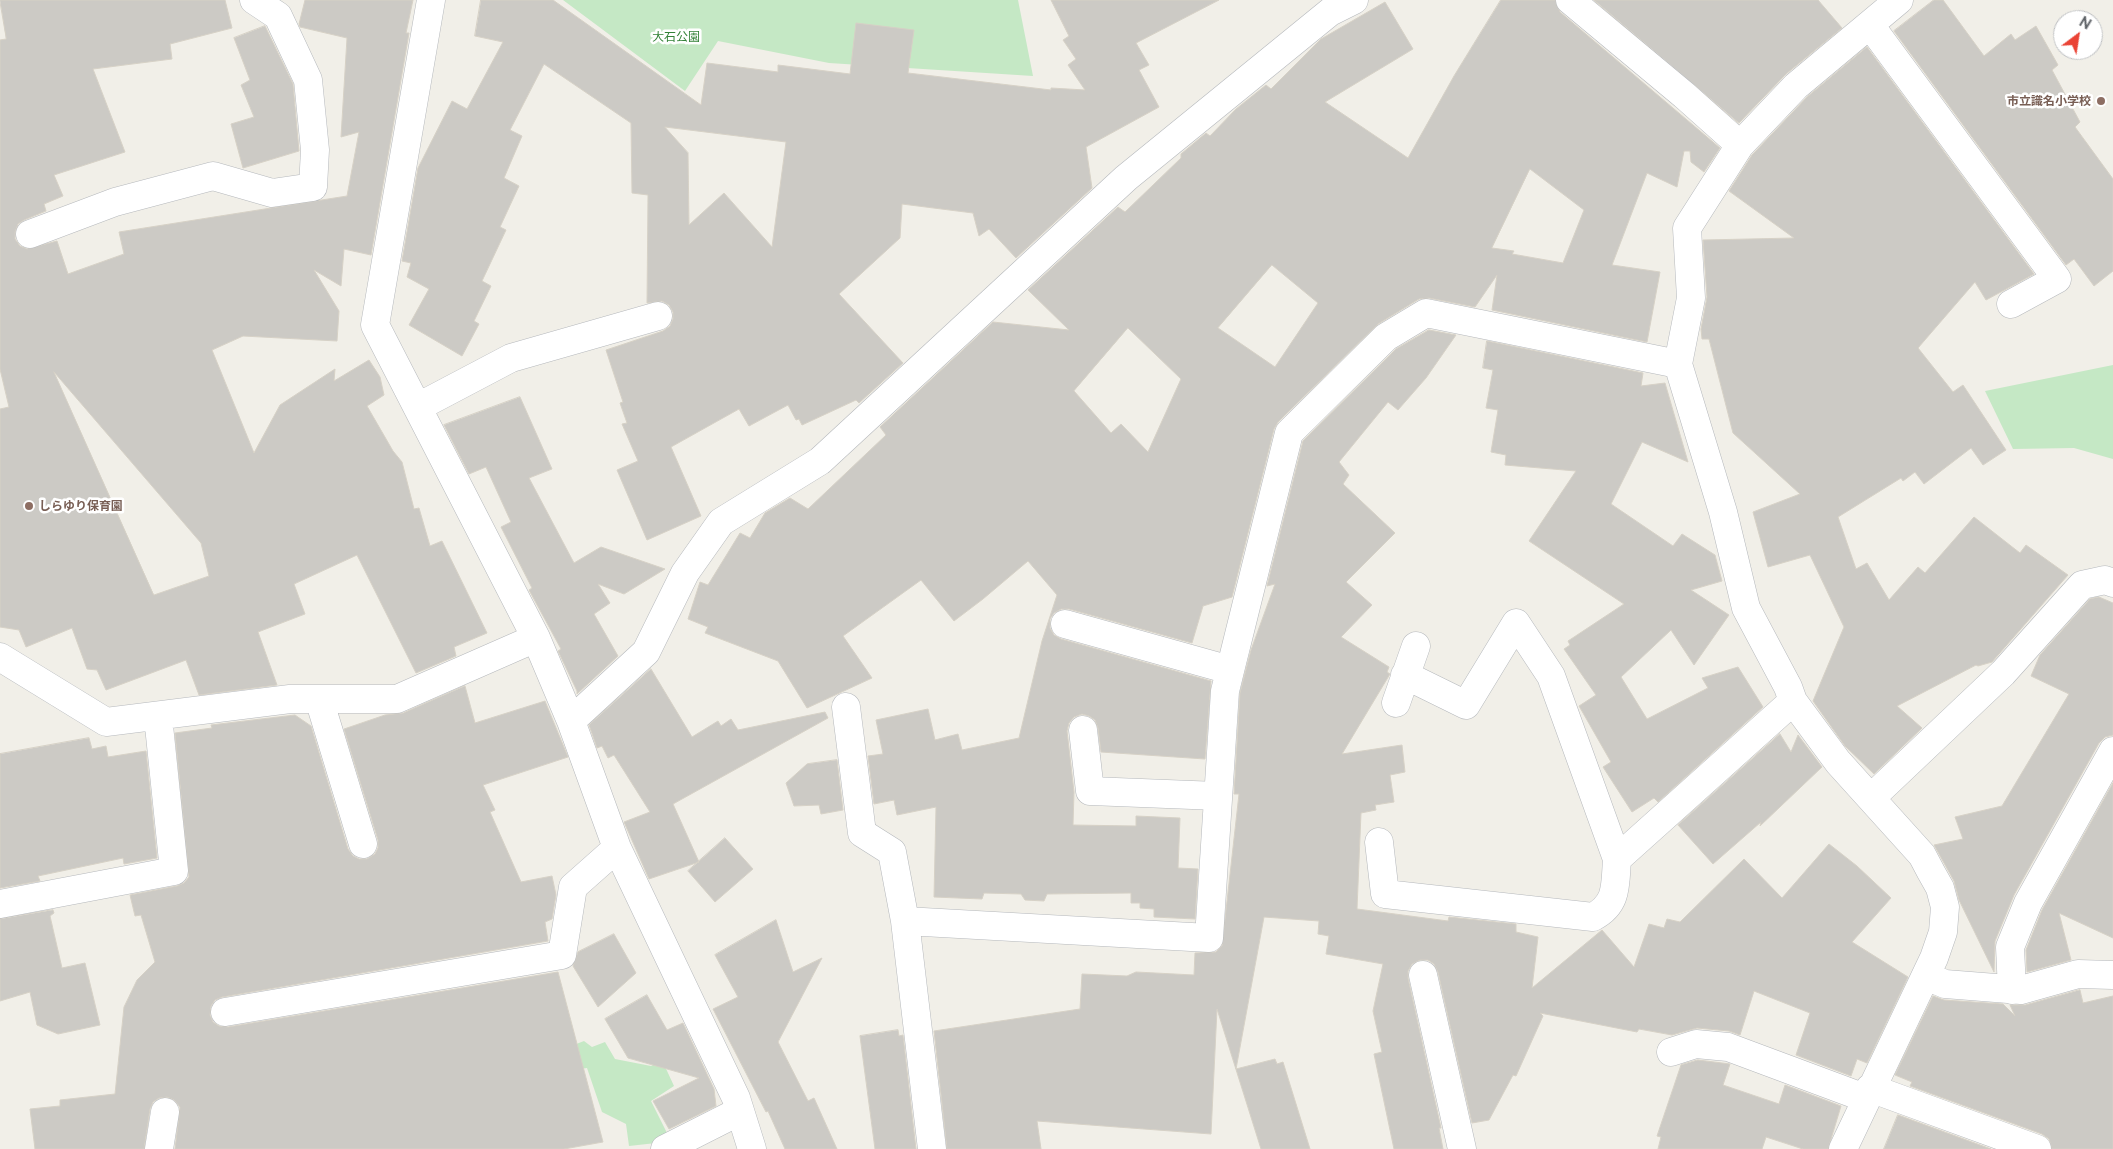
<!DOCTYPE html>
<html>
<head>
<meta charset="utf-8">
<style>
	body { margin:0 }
	#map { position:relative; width:2113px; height:1149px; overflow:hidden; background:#f1efe8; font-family:Raleway,sans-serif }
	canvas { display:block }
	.north { position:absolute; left:2053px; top:10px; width:50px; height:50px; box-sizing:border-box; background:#fff; border:1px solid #bfc1c3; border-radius:50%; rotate:31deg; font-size:14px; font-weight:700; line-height:20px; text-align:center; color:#5f6368 }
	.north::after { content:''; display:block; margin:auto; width:18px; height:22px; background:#ea4335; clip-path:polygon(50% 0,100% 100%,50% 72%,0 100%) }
</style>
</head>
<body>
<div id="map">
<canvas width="2113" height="1149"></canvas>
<div class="north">N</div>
</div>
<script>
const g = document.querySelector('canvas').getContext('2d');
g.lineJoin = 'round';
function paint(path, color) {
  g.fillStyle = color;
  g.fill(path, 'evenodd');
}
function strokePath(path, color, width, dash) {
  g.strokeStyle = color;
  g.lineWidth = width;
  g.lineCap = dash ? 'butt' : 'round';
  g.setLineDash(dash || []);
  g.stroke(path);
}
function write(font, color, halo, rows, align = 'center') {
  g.font = font + ' Raleway,"Noto Sans JP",sans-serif';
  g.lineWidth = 5;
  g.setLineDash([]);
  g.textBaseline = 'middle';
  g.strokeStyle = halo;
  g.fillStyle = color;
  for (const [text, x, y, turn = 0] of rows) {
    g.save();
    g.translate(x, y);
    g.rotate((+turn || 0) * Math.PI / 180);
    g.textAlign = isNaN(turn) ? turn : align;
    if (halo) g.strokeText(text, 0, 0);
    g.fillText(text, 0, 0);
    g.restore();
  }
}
paint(new Path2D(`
	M563,0H1018L1033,76L829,63L718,41L685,91Z
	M2113,365V459L2074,448L2013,449L1985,391Z
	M584,1041L592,1047L605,1042L615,1059L651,1066L662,1060L674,1086L651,1101L667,1133L665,1142L629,1146L626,1124L602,1112L587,1068L567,1071L561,1050Z`), '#c5e8c5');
const building = new Path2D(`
	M0,0H225L232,28L170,44L172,59L93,69L125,152L54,175L63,196L44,204L46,211L24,220L18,224L15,232V239L20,246L27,249L57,241L68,274L124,254L119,232L347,196L359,132L341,137L347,38L300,27L299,24L305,0H413L406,33H409L371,255L344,249L341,286L314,270L339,311L337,341L243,336L212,350L254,453L280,405L335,369L334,381L369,360L380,377L384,395L367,406L393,451L402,462L414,509L419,508L430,546L442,541L487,633L454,647L456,656L416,673L357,555L294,584L305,614L258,632L277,685L199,695L186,660L106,690L97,670L87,669L72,628L26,647L19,630L0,627V409L9,407L0,369V40L6,39ZM54,372L201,543L209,576L154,595Z
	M481,0H553L701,105L707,63L778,72V65L850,74L856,23L914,30L908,73L1051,90V88L1085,90L1068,65L1076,59L1063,40L1069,36L1051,0H1219L1136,43L1149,65L1139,70L1159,107L1086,147L1092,188L1016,258L989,229L979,236L973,213L902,204L900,238L839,294L903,363L859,403L856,400L802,425L799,419L796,420L788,405L749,426L739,409L671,447L701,516L647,540L617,470L638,461L622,424L627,423L620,403L623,402L606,350L663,331L670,326L673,319V312L669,305L662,301L647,303L648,195L632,193L631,123L544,64L510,130L522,136L504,178L519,186L500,227L506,230L482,281L491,286L474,321L479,324L462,356L409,325L429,289L407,277L411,263L402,261L418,168L452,101L467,109L503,42L475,36ZM665,127L786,142L772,247L724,193L689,225L688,153Z
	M1501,0H1555L1560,12L1720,148L1704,172L1691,162L1690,151H1684L1677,187L1647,173L1612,265L1660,272L1647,342L1492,310L1497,275L1475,307L1429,298L1419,299L1378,324L1278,422L1274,429L1232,597L1203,606L1192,643L1069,609H1061L1054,613L1050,619V628L1054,635L1061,639L1211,681L1205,759L1101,752L1098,728L1095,720L1089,716L1082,714L1074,717L1069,723L1067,731L1074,792L1073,825L1136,826V816L1180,818L1178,868L1198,869L1195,919L1154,917V909L1140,908V903H1131V893L1047,894L1044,901L1025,900L1021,894L984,893L982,899L934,897L936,807L897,815L894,800L874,804L868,756L883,754L876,720L928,709L935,740L958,734L962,750L1019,738L1042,641L1057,595L1028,561L983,599L954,621L921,580L843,636L872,678L807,708L778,661L705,633L708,627L688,619L700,582L708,585L740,533L750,538L765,513L790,498L808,509L886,435L880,427L993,322L1069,330L1028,290L1118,207L1125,212L1181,158V154L1206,133L1210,136L1236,109L1266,85L1271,89L1321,39L1385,2L1413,49L1325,102L1408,158L1454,76ZM1530,169L1584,210L1563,263L1512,254L1514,251L1492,248ZM1272,265L1318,303L1275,367L1218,328ZM1128,328L1181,379L1148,452L1121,424L1111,433L1074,391Z
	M1594,0H1818L1842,28L1786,74L1739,123Z
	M1934,0H1943L1984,56L2011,34L2015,40L2036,26L2058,65L2052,70L2080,122L2075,127L2113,179V271L2094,286L2074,259L2066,265L1894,31Z
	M265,26L293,84L299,151L243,168L231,124L254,117L241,85L250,80L234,38Z
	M1867,47L2034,274L1986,300L1975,282L1918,348L1953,392L1963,385L2006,450L1983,465L1971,448L1924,484L1915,472L1903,481L1901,478L1838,517L1856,569L1867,563L1889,600L1918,567L1925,573L1974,517L2020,553L2026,545L2068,575L1992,662L1978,666L1976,665L1897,706L1922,728L1874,774L1845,746L1813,701L1844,627L1810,555L1768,567L1753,512L1800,494L1733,433L1709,339H1702L1701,329L1707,297L1703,240L1794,238L1729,191L1752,155L1807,97Z
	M1429,330L1456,335L1426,378L1398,410L1388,402L1339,462L1349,475L1343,484L1395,533L1346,582L1372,605L1341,637L1389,667L1387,672L1390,674L1342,754L1402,745L1405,772L1390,775L1394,802L1375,805L1376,810L1361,813L1357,909L1448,921L1449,917L1516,924V932L1538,937L1532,988L1602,930L1634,967L1649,924L1664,928L1667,919L1680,922L1744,859L1782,898L1829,844L1857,866L1891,898L1852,942L1908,977L1867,1063L1857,1059L1851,1076L1796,1055L1810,1013L1754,991L1740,1035L1729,1031L1697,1028L1672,1035L1639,1029L1637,1032L1540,1013L1543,1016L1516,1076L1513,1075L1489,1120L1472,1123L1438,972L1434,964L1428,960H1420L1412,964L1408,971V978L1441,1128H1439L1443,1149H1394L1374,1054L1382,1052L1373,1011L1383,964L1326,954L1329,936L1318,934L1319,921L1264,917L1236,1069L1275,1059L1277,1064L1283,1062L1310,1149H1261L1217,1009L1211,1134L1037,1121L1041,1149H947L934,1031L1080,1009L1082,974L1127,976L1136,972L1194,975L1195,953L1216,952L1222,946L1239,794H1234L1240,693L1251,650L1275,584L1267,586L1303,441L1396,349Z
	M1487,341L1643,373L1641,386L1665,383L1688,462L1642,442L1611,504L1673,546L1682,534L1715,555L1722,581L1691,590L1729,615L1694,665L1671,630L1621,677L1647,719L1708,688L1702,678L1738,667L1763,707L1658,802L1654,798L1632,812L1603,767L1611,762L1579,706L1596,695L1564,649L1570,645L1568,641L1624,604L1529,541L1576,471L1505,465L1506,455L1491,452L1498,410L1486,408L1493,370L1483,368Z
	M520,397L552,469L529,478L574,563L601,547L665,569L624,594L598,584L610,603L594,614L618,656L577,694V691L558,651L561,649L529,590L532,588L501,527L511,522L486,467L469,474L444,425Z
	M2099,597L2113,603V735L2105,737L2099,743L2014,895L1995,941L1994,972L1959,900L1954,881L1934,845L1963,839L1955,817L2002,806L2069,694L2031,676L2040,655L2090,599Z
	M651,669L692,737L718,721L721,726L731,719L738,730L825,712L828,718L673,804L699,862L649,879L624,822L650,812L614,755L608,758L602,746L597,748L589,725Z
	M465,686L475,723L545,701L568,757L483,785L495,810L490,812L521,882L552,876L556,895L552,919L545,922L548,941L222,997L215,1000L211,1006L210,1015L213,1022L219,1026L228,1027L558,972L603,1142L564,1149H175L180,1107L174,1100L167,1097L159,1098L153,1102L150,1109L144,1149H35L30,1109L60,1106V1100L115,1094L124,1007L137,980L155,962L141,915L135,916L130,895L177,886L184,883L189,877L175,733L212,728L211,725L295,715L311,726L348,849L353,856L359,859H367L375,854L378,848V840L344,729L385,715L403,713Z
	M1780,734L1791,752L1798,735L1822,767L1760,826L1761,822L1713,864L1678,825Z
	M89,738L92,749L106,746L108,757L146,751L157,858L124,864L123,858L38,876L40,881L0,888V754Z
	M837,760L843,810L821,814L819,805L794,806L786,783L807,764Z
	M2113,783V938L2059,913L2071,960L2027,972L2026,950L2042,910Z
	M725,838L753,869L715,902L688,871Z
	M53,910L54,913L50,916L62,968L85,963L100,1025L58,1034L37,1025L30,992L0,1001V919Z
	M776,920L793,972L822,958L778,1042L808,1101L814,1098L837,1149H785L768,1111L766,1112L713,1009L738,997L715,955Z
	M614,934L636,973L598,1007L573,966L578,952Z
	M2080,990L2083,1003L2113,996V1149H2052L2049,1139L2042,1134L1910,1086L1912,1082L1895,1075L1933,996L1944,1000L2003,1004L2015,1016L2010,1005H2025Z
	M647,995L667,1030L683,1023L714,1089L716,1106L669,1129L653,1101L699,1078L628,1058L605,1019Z
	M898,1030L899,1036L903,1035L916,1149H875L860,1036Z
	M1698,1060L1730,1064L1723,1085L1779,1104L1785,1085L1841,1106L1828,1149H1803L1766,1137L1762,1149H1658L1661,1137L1657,1136L1681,1065Z
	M1898,1115L1991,1149H1884Z`);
paint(building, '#cccac5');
strokePath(building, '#d6d1c6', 1);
const minor = new Path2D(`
	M431,0L375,325L536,638L571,721L617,848L736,1098L752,1149
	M1570,0L1684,95L1740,145L1687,228L1691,298L1678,364L1723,512L1746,608L1788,687L1793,701L1838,762L1922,855L1931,872L1940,888L1945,907L1943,932L1934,958L1843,1149
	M1870,25L2057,279L2011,304
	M1740,145L1796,86L1899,0
	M30,234L115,202L213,176L272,193L313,187L315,150L308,80L278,16L254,0
	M418,407L511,358L658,316
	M1065,624L1230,670
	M0,657L106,722L290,699H397L536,638
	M1405,675L1466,705L1516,623L1551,676L1617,859L1793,701
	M319,699L363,844
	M1396,703L1416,646
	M846,707L862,833L892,852L905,921
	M571,721L646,652L685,573L721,522L820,461L1126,178L1330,12L1354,0
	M1083,730L1090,791L1218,796
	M1871,798L2003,673L2082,585L2105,580L2113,583
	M1379,842L1385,894L1593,917C1618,904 1615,885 1617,859
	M0,904L174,871L158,716
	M1423,975L1462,1149
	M1926,976L1945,984L2021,990L2078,974L2113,975
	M2012,990L2010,947L2028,903L2113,751
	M225,1012L562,955L573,887L617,848
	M1671,1052L1696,1044L1728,1047L1865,1098
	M1870,1088L2037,1149
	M159,1149L165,1112
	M665,1149L740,1111
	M932,1149L905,921L1209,938L1225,691L1289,433L1386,337L1426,313L1678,364`);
strokePath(minor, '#b5b8bc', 29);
strokePath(minor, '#fff', 28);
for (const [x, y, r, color] of [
	[2101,101,5,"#8d6e63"],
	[29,506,5,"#8d6e63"]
]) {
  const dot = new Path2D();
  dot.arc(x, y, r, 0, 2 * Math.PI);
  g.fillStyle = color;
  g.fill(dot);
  strokePath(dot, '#fff', 2);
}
write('12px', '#348238', '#fff', [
	["大石公園",676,37]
]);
write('bold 12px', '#785e54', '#fff', [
	["市立識名小学校",2091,101],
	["しらゆり保育園",39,506,"left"]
], 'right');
</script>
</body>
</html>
